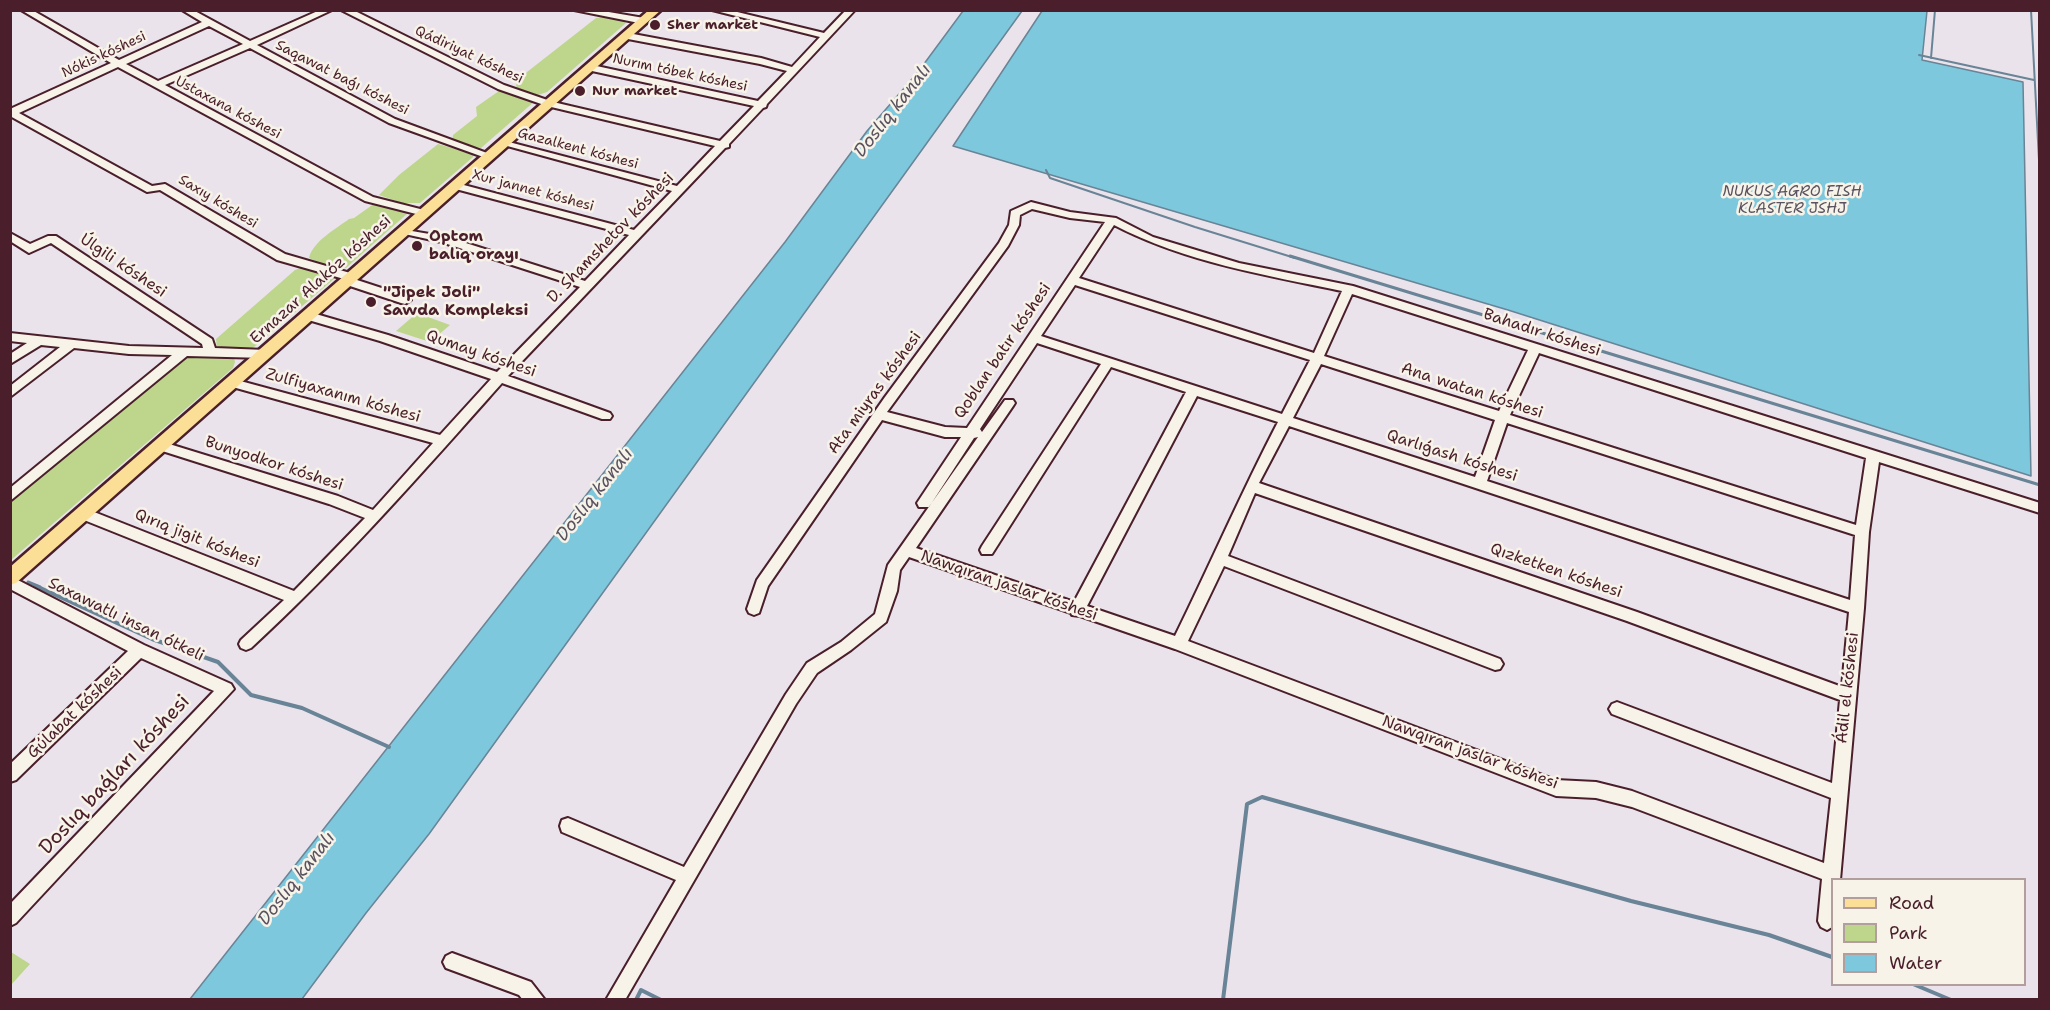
<!DOCTYPE html>
<html>
<head>
<meta charset="utf-8">
<style>
	body { margin:0 }
	#map { position:relative; width:2050px; height:1010px; overflow:hidden; background:#eae3eb; font-family:"Shantell Sans",sans-serif }
	canvas { display:block }
	.frame { position:absolute; inset:0; border:12px solid #4a1f2b; pointer-events:none }
	.legend { position:absolute; left:1831px; top:878px; width:195px; height:108px; box-sizing:border-box; background:#f7f3e8; border:2px solid #b29e9c; margin:0; padding:8px 10px; list-style:none; font-size:18px; color:#4a1f2b }
	.legend li { display:flex; align-items:center; gap:12px; height:30px }
	.legend b { width:30px; border:2px solid #b29e9c }
</style>
</head>
<body>
<div id="map">
<canvas width="2050" height="1010"></canvas>
<div class="frame"></div>
<ul class="legend">
<li><b style="height:8px;background:#fbdf96"></b>Road</li>
<li><b style="height:16px;background:#bdd68c"></b>Park</li>
<li><b style="height:16px;background:#7dc8dd"></b>Water</li>
</ul>
</div>
<script>
const g = document.querySelector('canvas').getContext('2d');
g.lineJoin = 'round';
function paint(path, color) {
  g.fillStyle = color;
  g.fill(path, 'evenodd');
}
function strokePath(path, color, width, dash) {
  g.strokeStyle = color;
  g.lineWidth = width;
  g.lineCap = dash ? 'butt' : 'round';
  g.setLineDash(dash || []);
  g.stroke(path);
}
function write(font, color, halo, rows, align = 'center') {
  g.font = font + ' "Shantell Sans",sans-serif';
  g.lineWidth = 5;
  g.setLineDash([]);
  g.textBaseline = 'middle';
  g.strokeStyle = halo;
  g.fillStyle = color;
  for (const [text, x, y, turn = 0] of rows) {
    g.save();
    g.translate(x, y);
    g.rotate((+turn || 0) * Math.PI / 180);
    g.textAlign = isNaN(turn) ? turn : align;
    if (halo) g.strokeText(text, 0, 0);
    g.fillText(text, 0, 0);
    g.restore();
  }
}
paint(new Path2D(`
	M603,17L619,19L626,23L547,92L538,95L517,88L516,85L527,72L596,18Z
	M504,90L535,101L481,148L452,142L453,135L477,116L476,107L499,91Z
	M438,144L473,154V157L420,203H402L379,195L399,175Z
	M375,203L408,213L346,268L335,270L309,258C313,241 336,229 349,219L354,218Z
	M305,266L334,275L335,278L253,348L243,350L217,349L216,339L295,270Z
	M417,313L450,325L430,342L396,331Z
	M184,356L234,358L235,362L233,368L11,560L10,503Z
	M11,952L30,964L11,985H10Z`), '#bdd68c');
const water = new Path2D(`
	M963,11H1022L429,834L366,913L302,999H190L785,242L867,131L918,72Z
	M1042,11H1927L1922,60L2023,82L2031,476L1508,310L953,146Z`);
paint(water, '#7dc8dd');
strokePath(water, '#698496', 1.5);
strokePath(new Path2D(`
	M2031,10L2040,179
	M1919,55L2034,80
	M1931,58L1935,10
	M1046,170L1050,178L1195,227L1295,258`), '#698496', 2);
strokePath(new Path2D(`
	M1290,256L2040,485
	M28,582L40,587`), '#698496', 3);
strokePath(new Path2D(`
	M36,586L152,639L218,662L251,695L302,708L389,747
	M1913,984L1951,1000
	M636,1000L641,990L661,1000
	M1223,1000L1247,804L1262,797L1631,901L1769,935L1832,957`), '#698496', 4);
const minor = new Path2D(`
	M21,10H32L119,60L202,22L182,10H193L250,41L320,10H332L257,45L395,119L495,156L494,158H486L389,123L250,48L165,85L373,197L428,211V215L424,216L365,201L118,67L19,113L152,186L165,184L285,254L357,275V280L409,297L411,300L405,304L401,303L344,284V279L277,260L160,190L147,192L10,116V109L111,63ZM209,26L243,44L158,81L126,64Z
	M341,10H353L504,85L553,102L720,141L754,106L592,71L587,68L592,65L758,101L787,71L760,64L628,39L623,36L628,33L761,58L792,67L820,37L712,10H729L824,33L846,10H855L767,104L766,107L763,108L729,144V147L725,148L508,376L610,413L612,416L610,419H602L502,383C421,474 341,565 251,648L246,650L241,648L239,644L241,640L284,600L79,518L77,514L79,510H89L294,591L365,518L329,504L156,449L155,446L156,443H166L338,496L373,510L433,443L229,386L227,383L229,380L233,379L440,435L491,379L380,341L305,319L303,316L305,313L309,312L388,335L497,372L580,287L441,242L400,233V229L447,237L585,281L629,235L452,188V184H460L634,230L672,191L500,144L505,141L677,186L715,146L547,106L498,89Z
	M574,10H597L644,18L648,21L644,24Z
	M1031,202L1070,212L1116,218L1153,237L1239,263L1353,286L2040,503V513L1879,462L1869,532L1864,608L1840,880H1832V927L1827,930L1821,927L1818,921L1822,879L1632,807L1596,798L1556,796L1175,649L1080,616L1072,615L1071,613L909,557L900,570L897,591L886,622L851,650L817,673L796,704L625,1000H606L676,880L562,832L560,826L562,820L568,818L684,867L786,694L807,663L841,642L875,614L888,565L978,437L974,438L929,507H919L917,503L961,437H945L882,420L768,586L759,613L754,615L749,613L747,609L757,580L885,397L999,243L1009,225L1011,211ZM1032,209L1070,218L1105,222L967,428L945,427L887,412L1008,246L1019,225L1020,215ZM1114,225C1185,262 1265,275 1342,291L1314,353L1079,278ZM1075,285L1310,360L1282,414L1041,336ZM1352,294L1528,350L1499,411L1324,356ZM1037,343L1101,364L982,546L980,550L982,554H992L1111,367L1186,392L1074,602L916,548L1013,406L1015,403L1013,400H1005L982,432L980,429ZM1539,353L1866,458L1856,525L1510,415ZM1321,364L1495,420L1475,477L1293,418ZM1197,396L1278,422C1241,493 1210,565 1175,636L1087,606ZM1507,423L1855,535L1850,600L1487,481ZM1289,426L1849,612L1842,687L1637,612L1259,483ZM1255,493L1627,621L1840,700L1832,783L1617,702L1612,704L1609,709L1612,714L1831,798L1824,863L1632,791L1596,782L1556,780L1188,641L1224,566L1495,670L1500,669L1503,664L1500,659L1228,556Z
	M10,233L30,244L48,236H56L212,339L215,348L266,350L272,354L266,358L187,356L10,501V488L172,355L129,354L74,348L10,397V386L60,347L41,345L10,364V354L27,343L10,341V333L129,346L203,348L202,344L51,243L29,253L10,241Z
	M10,576L144,645L231,684L234,689L16,923L10,926V904L214,691L141,658L16,780L10,782V764L128,651L10,589Z
	M452,953L531,982L545,1000H523L519,995L446,968L443,962L446,956Z`);
const major = new Path2D(`
	M649,10H661L16,583L10,585V567Z`);
strokePath(minor, '#4a1f2b', 4);
strokePath(major, '#4a1f2b', 5);
paint(minor, '#f7f3e8');
paint(major, '#fbdf96');
for (const [x, y, r, color] of [
	[655,25,6,"#4a1f2b"],
	[580,91,6,"#4a1f2b"],
	[417,246,6,"#4a1f2b"],
	[371,302,6,"#4a1f2b"]
]) {
  const dot = new Path2D();
  dot.arc(x, y, r, 0, 2 * Math.PI);
  g.fillStyle = color;
  g.fill(dot);
  strokePath(dot, '#f7f3e8', 2);
}
write('bold 14px', '#4a1f2b', '#f7f3e8', [
	["Sher market",667,25],
	["Nur market",592,91]
], 'left');
write('14px', '#4a1f2b', '#f7f3e8', [
	["Nókis kóshesi",104,55,-25],
	["Qádiriyat kóshesi",469,55,25],
	["Nurım tóbek kóshesi",680,73,12],
	["Saqawat baǵı kóshesi",342,78,27],
	["Ustaxana kóshesi",228,108,28],
	["Gazalkent kóshesi",578,149,15],
	["Xur jannet kóshesi",533,191,15],
	["Saxıy kóshesi",218,202,31]
]);
write('italic 15px', '#595260', '#f7f3e8', [
	["NUKUS AGRO FISH",1792,192],
	["KLASTER JSHJ",1792,209]
]);
write('bold 16px', '#4a1f2b', '#f7f3e8', [
	["Optom",429,237],
	["balıq orayı",429,255],
	["\"Jipek Joli\"",383,293],
	["Sawda Kompleksi",383,311]
], 'left');
write('16px', '#4a1f2b', '#f7f3e8', [
	["D. Shamshetov kóshesi",611,238,-46],
	["Úlgili kóshesi",123,266,34],
	["Ernazar Alakóz kóshesi",321,280,-42],
	["Bahadır kóshesi",1542,333,18],
	["Qoblan batır kóshesi",1003,351,-56],
	["Qumay kóshesi",481,354,19],
	["Ana watan kóshesi",1472,391,18],
	["Ata miyras kóshesi",875,393,-54],
	["Zulfiyaxanım kóshesi",343,396,16],
	["Qarlıǵash kóshesi",1452,456,18],
	["Bunyodkor kóshesi",274,464,18],
	["Qırıq jigit kóshesi",197,539,22],
	["Qızketken kóshesi",1556,571,19],
	["Nawqıran jaslar kóshesi",1009,586,19],
	["Saxawatlı insan ótkeli",126,620,26],
	["Ádil el kóshesi",1848,688,-84],
	["Gúlabat kóshesi",75,713,-44],
	["Nawqıran jaslar kóshesi",1470,753,20]
]);
write('italic 18px', '#595260', '#f7f3e8', [
	["Doslıq kanalı",893,111,-52],
	["Doslıq kanalı",595,495,-52],
	["Doslıq kanalı",297,879,-52]
]);
write('20px', '#4a1f2b', '#f7f3e8', [
	["Doslıq baǵları kóshesi",115,775,-47]
]);
</script>
</body>
</html>
